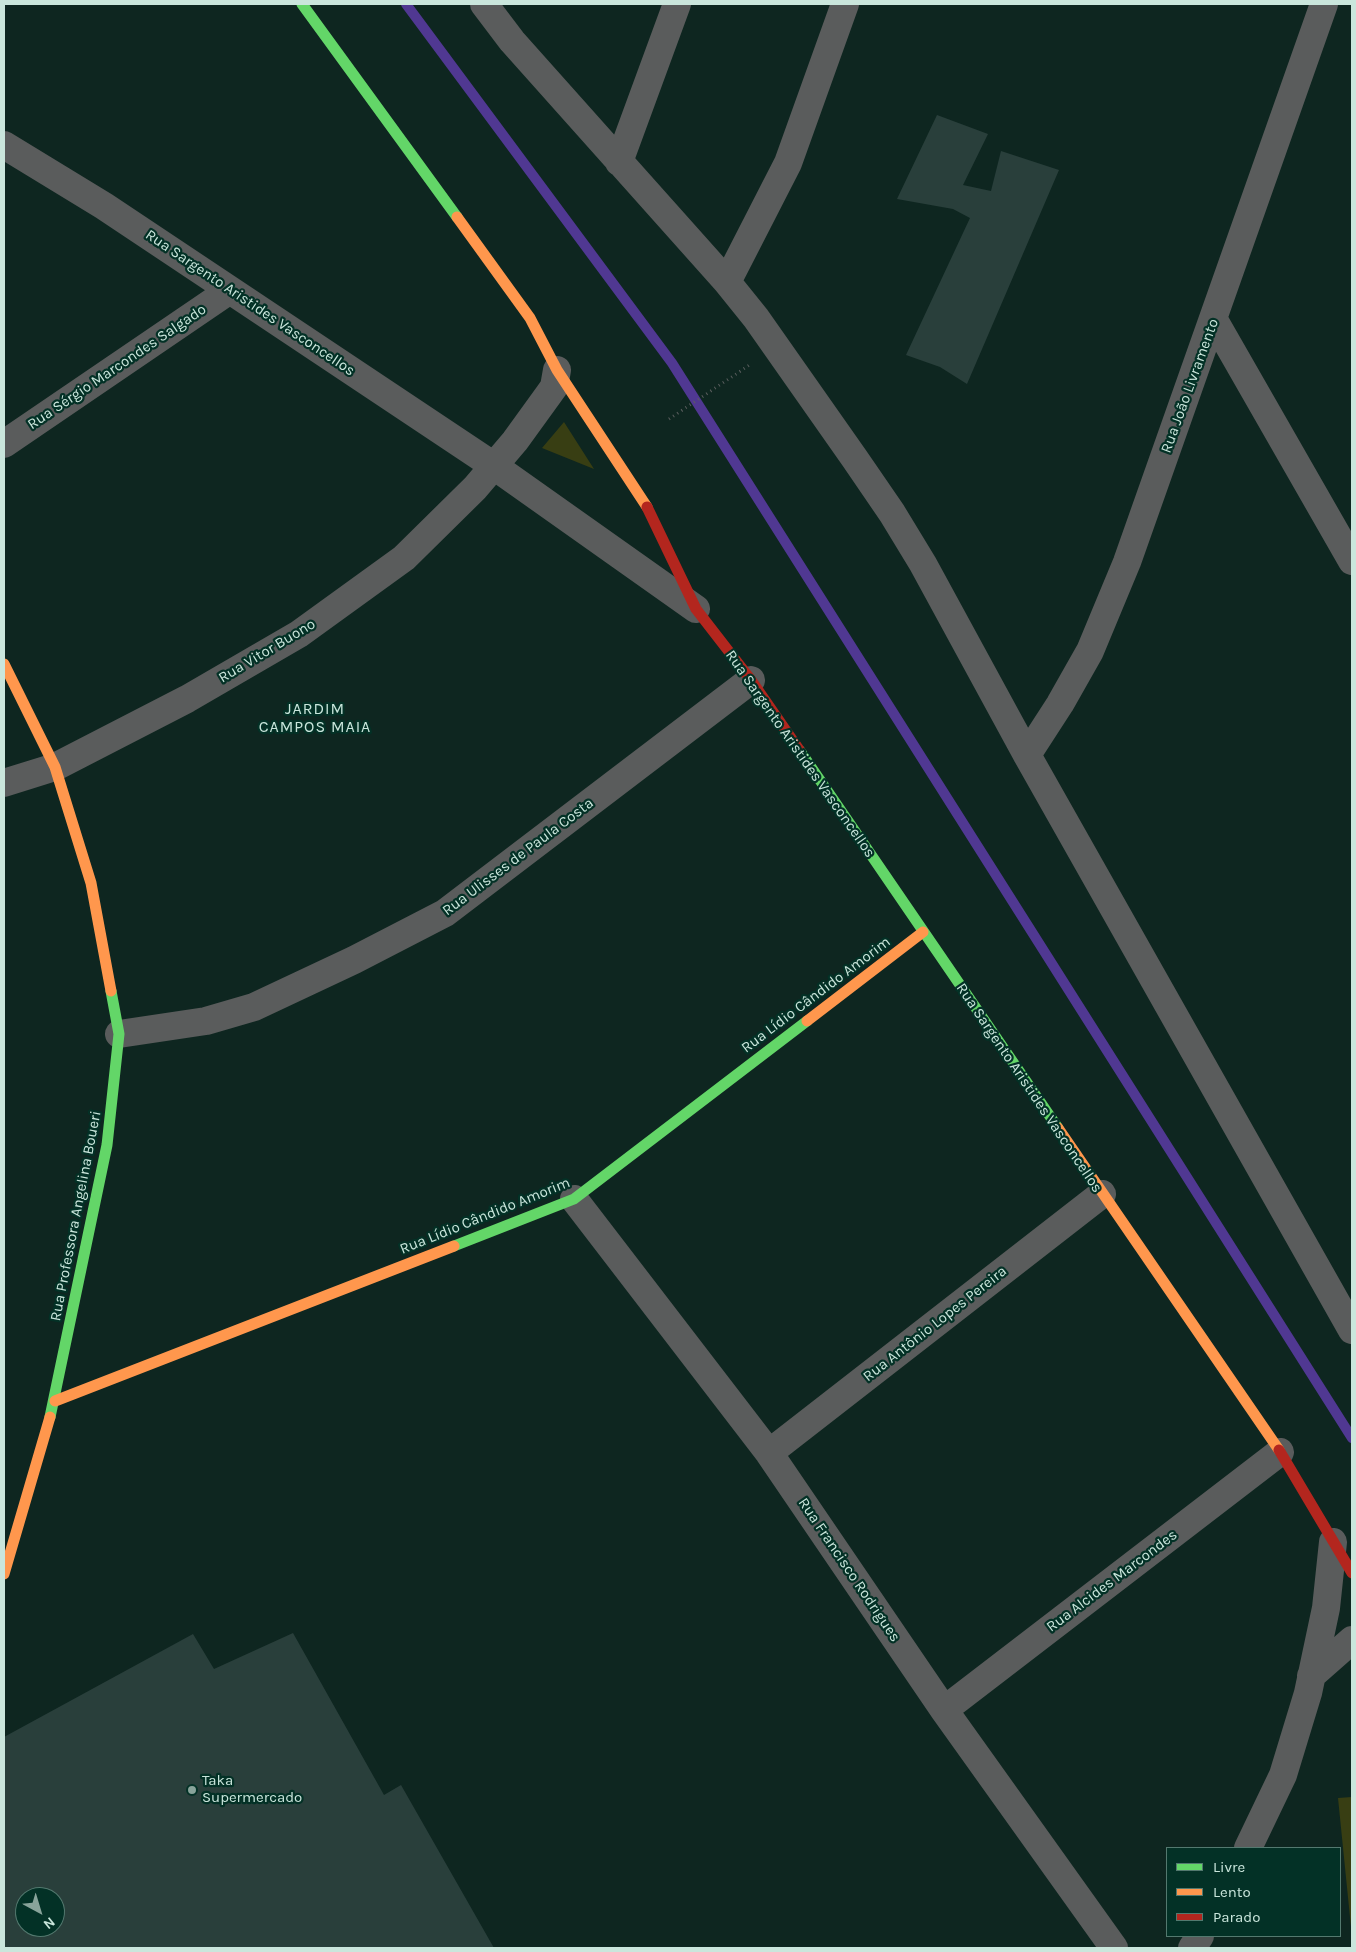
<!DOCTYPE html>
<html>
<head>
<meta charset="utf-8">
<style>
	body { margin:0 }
	#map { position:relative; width:1356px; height:1952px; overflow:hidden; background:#0e2620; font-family:Karla,sans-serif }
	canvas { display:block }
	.frame { position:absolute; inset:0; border:5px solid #cae6dc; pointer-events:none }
	.legend { position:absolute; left:1166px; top:1847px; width:175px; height:90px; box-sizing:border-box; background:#033126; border:1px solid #53796f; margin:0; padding:6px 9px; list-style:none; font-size:15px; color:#cae6dc }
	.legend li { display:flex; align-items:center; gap:10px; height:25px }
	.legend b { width:25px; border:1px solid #53796f }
	.north { position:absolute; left:15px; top:1887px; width:50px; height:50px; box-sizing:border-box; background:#033126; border:1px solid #53796f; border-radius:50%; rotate:141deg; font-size:14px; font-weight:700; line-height:20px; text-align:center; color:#cae6dc }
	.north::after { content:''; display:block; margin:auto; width:18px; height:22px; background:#88a39a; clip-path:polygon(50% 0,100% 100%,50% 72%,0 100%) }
</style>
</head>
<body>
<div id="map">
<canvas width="1356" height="1952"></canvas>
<div class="frame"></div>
<ul class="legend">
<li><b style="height:6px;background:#63d668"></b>Livre</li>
<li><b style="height:6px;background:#ff974d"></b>Lento</li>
<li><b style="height:6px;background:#b3261e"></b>Parado</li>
</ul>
<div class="north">N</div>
</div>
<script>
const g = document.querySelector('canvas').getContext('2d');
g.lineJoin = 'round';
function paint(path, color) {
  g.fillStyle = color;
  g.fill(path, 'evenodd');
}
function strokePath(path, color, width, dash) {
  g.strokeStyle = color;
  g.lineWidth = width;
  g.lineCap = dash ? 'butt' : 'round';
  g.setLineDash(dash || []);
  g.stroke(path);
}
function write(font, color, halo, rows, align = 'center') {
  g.font = font + ' Karla,sans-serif';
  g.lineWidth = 4.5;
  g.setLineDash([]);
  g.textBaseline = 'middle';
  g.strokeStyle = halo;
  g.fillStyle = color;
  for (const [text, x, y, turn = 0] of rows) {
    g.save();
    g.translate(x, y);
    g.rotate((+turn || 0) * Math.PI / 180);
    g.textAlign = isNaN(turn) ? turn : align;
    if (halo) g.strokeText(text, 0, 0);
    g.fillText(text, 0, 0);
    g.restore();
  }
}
paint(new Path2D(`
	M564,422L594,469L542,448Z
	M1352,1797V1937L1338,1798Z`), '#383e13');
strokePath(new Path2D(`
	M406,4L672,363L1352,1438`), '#503892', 10);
paint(new Path2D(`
	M937,115L988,134L963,185L991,191L1001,151L1059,170L967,384L940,367L906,355L970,218L953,209L897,199Z
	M293,1633L384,1795L401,1785L494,1948H4V1737L193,1634L214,1669ZM25,1897H55V1927H25Z`), '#293f3b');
strokePath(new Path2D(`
	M669,419L751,364`), '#5a5e5e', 3, [1, 4]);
strokePath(new Path2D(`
	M484,4L512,41L727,282L756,318L855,459L892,513L923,564L1027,755L1352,1330
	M4,145L104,206L494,466L696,609
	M619,162L677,4
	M727,282L788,163L845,4
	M1214,320L1352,561
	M4,444L230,290
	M1027,755L1060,704L1090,651L1127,562L1324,4
	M4,783L55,767L187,699L299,634L404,558L475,488L515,441L549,394L554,387L557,370
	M119,1034L206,1021L254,1007L354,960L445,913L751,680
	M574,1199L769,1453L944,1710L1114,1948
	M769,1453L1102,1194
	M1311,1676L1352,1640
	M944,1710L1280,1452
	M1248,1848L1283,1775L1308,1693L1326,1608L1333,1542
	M1192,1948L1200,1936`), '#5a5c5c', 28);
strokePath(new Path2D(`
	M302,4L457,217
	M800,751L1058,1128
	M454,1246L574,1199L807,1021
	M50,1417L107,1145L119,1034L111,991`), '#63d668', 11);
strokePath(new Path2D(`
	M457,217L530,318L557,370L647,507
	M4,664L55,767L91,883L111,991
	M807,1021L923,932
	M1058,1128L1279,1450
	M55,1401L454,1246
	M4,1574L50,1417`), '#ff974d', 11);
strokePath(new Path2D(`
	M647,507L696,609L751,680L800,751
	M1279,1450L1352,1573`), '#b3261e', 11);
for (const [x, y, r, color] of [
	[192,1790,5,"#88a39a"]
]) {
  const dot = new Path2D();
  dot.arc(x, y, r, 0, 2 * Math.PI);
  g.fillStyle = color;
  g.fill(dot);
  strokePath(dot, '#033126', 2);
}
write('15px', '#cae6dc', '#033126', [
	["Rua Sargento Aristides Vasconcellos",250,303,34],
	["Rua Sérgio Marcondes Salgado",117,367,-34],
	["Rua João Livramento",1190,386,-70],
	["Rua Vitor Buono",267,651,-31],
	["Rua Sargento Aristides Vasconcellos",800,754,55],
	["Rua Ulisses de Paula Costa",518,857,-37],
	["Rua Lídio Cândido Amorim",816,995,-37],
	["Rua Sargento Aristides Vasconcellos",1029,1088,56],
	["Rua Professora Angelina Boueri",76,1216,-79],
	["Rua Lídio Cândido Amorim",485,1216,-22],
	["Rua Antônio Lopes Pereira",935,1324,-38],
	["Rua Francisco Rodrigues",849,1570,56],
	["Rua Alcides Marcondes",1112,1581,-37]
]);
write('15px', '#cae6dc', '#033126', [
	["Taka",202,1781],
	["Supermercado",202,1798]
], 'left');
g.letterSpacing = '1px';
write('16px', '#cae6dc', '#033126', [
	["JARDIM",315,709],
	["CAMPOS MAIA",315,727]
]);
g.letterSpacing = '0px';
</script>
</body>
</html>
